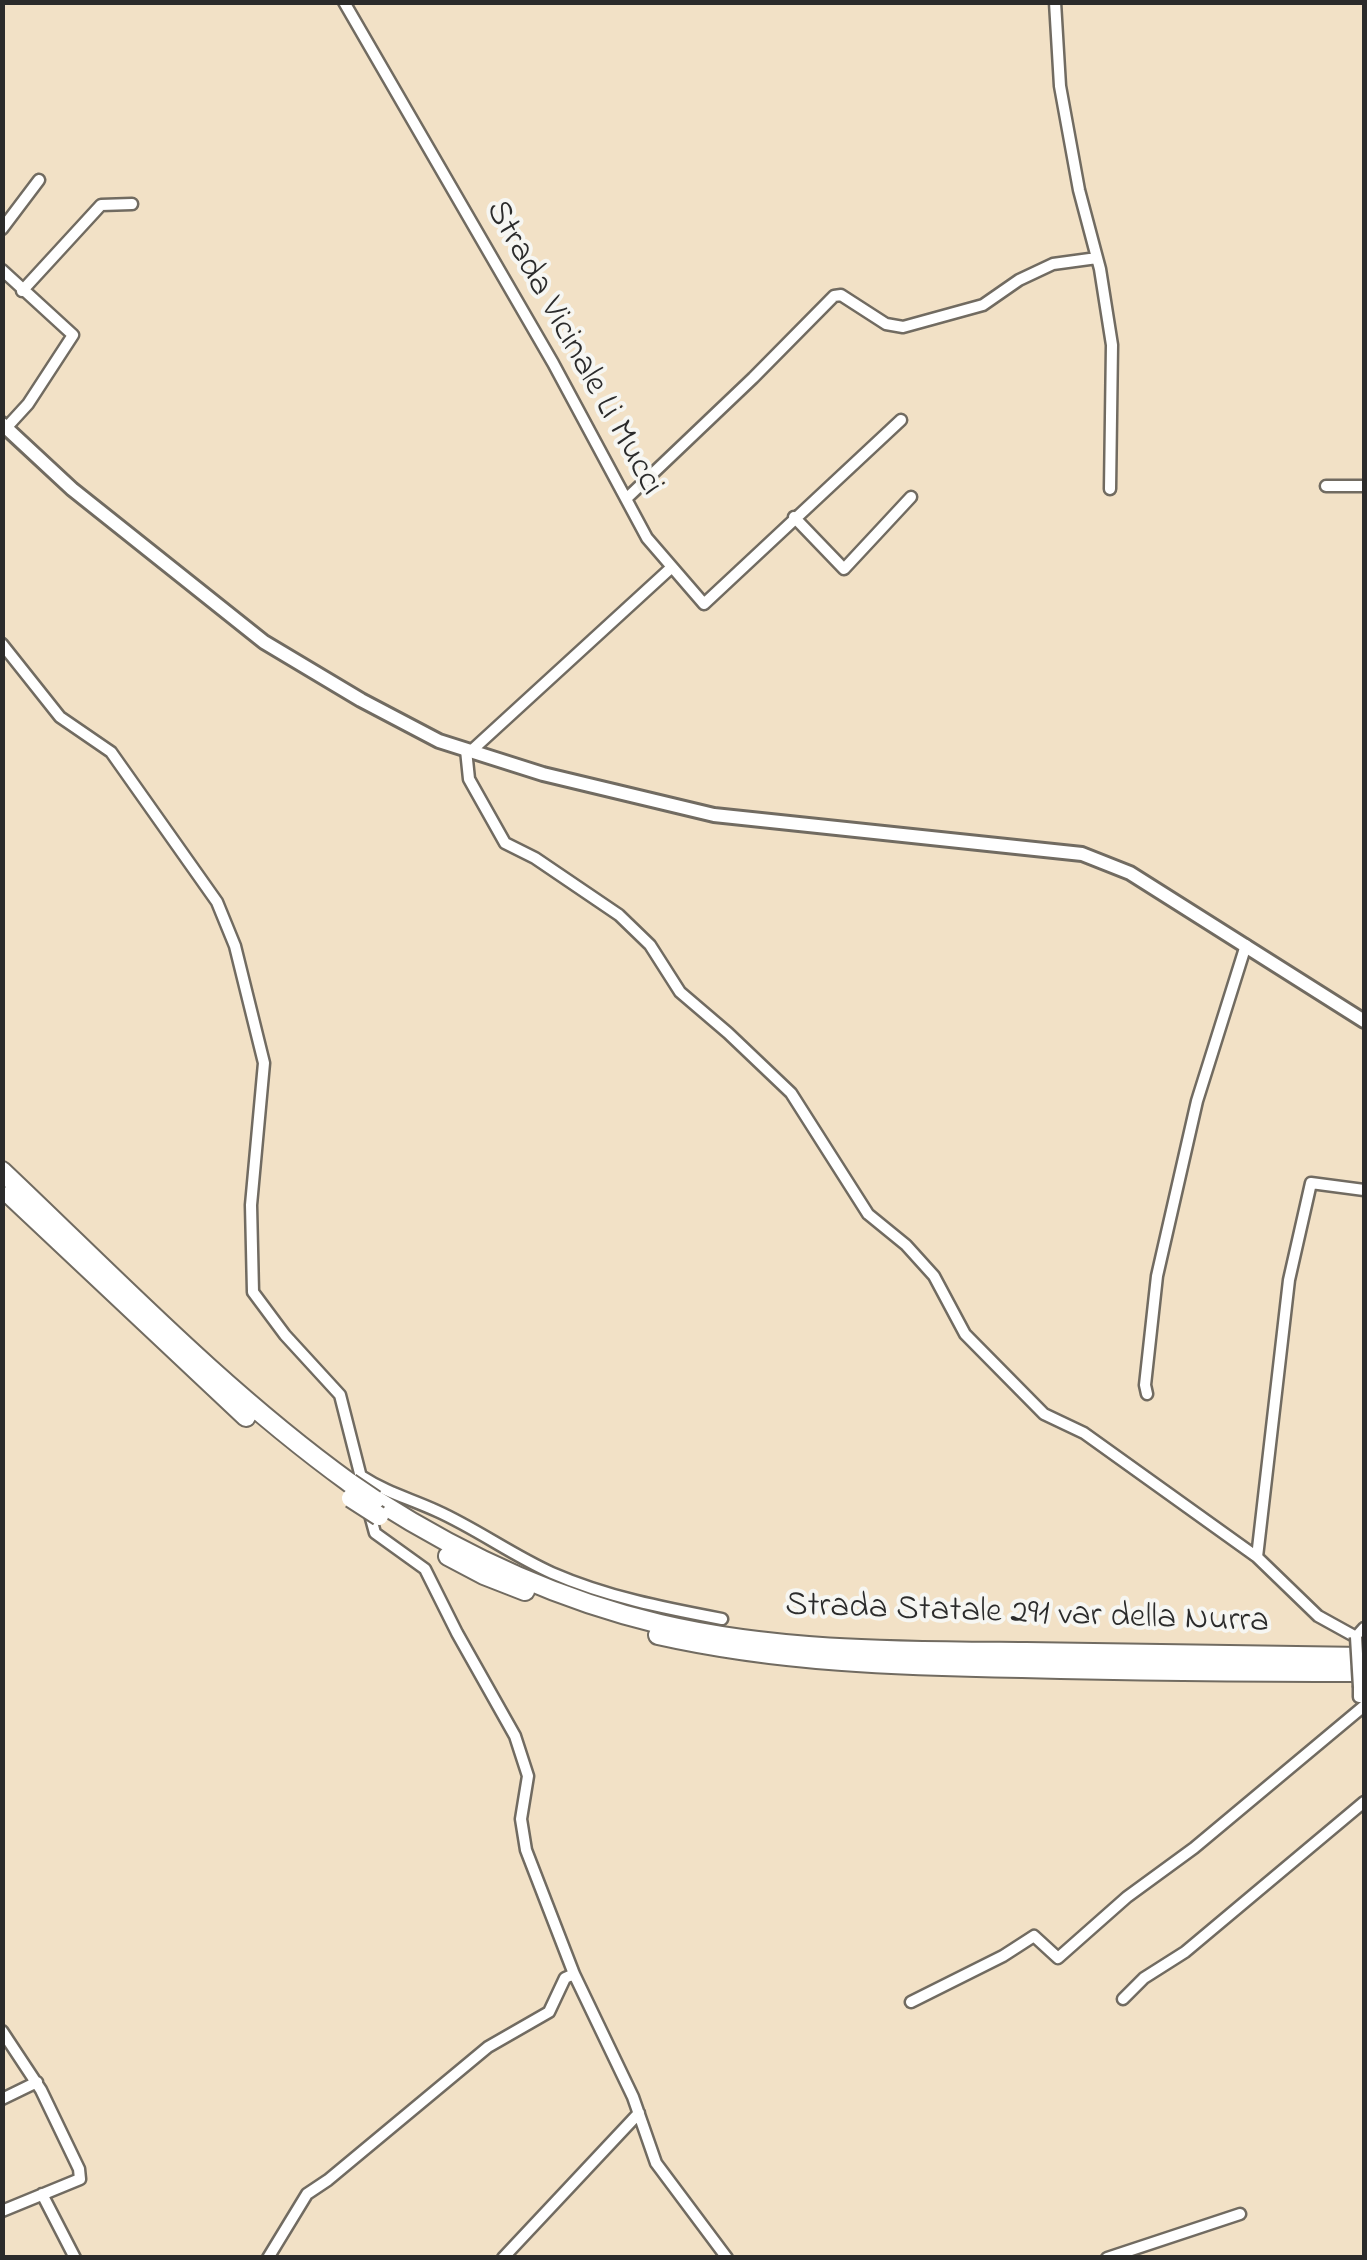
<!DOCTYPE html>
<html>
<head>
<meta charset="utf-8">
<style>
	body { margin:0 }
	#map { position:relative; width:1367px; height:2260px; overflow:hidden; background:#f2e1c6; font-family:"Indie Flower",sans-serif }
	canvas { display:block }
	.frame { position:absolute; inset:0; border:5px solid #2b2b2b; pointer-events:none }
</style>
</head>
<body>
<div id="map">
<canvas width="1367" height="2260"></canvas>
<div class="frame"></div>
</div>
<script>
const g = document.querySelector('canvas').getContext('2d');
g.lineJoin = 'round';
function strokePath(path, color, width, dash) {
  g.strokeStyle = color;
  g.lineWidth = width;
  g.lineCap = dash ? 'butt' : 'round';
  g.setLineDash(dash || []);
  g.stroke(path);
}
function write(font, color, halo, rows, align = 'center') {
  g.font = font + ' "Indie Flower",sans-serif';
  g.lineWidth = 8;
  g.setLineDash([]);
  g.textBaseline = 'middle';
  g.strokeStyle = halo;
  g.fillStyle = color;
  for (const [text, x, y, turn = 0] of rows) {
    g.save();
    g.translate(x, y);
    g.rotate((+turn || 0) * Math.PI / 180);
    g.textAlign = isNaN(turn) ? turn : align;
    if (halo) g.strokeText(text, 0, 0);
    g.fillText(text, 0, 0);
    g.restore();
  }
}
const minor = new Path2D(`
	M344,2L553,363L647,538L704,604L901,420
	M1055,2L1060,86L1079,190L1100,269L1112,345L1110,489
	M2,229L39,180
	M2,270L73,335L28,404L6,428
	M22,291L101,205L132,204
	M1326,486H1364
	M626,499L753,378L834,296L841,295L886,324L903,327L983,305L1019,280L1053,264L1097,258
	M794,517L844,569L911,497
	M2,644L60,717L111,752L217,902L235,946L264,1063L251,1205L253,1292L285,1335L340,1395L364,1489
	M466,750L469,779L505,843L535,858L619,915L650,945L680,992L728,1033L791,1093L868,1214L906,1245L934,1276L965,1334L1044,1414L1084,1433L1257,1557L1318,1616L1356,1637L1364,1628
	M470,752L672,567
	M1147,1394L1145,1385L1157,1276L1197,1101L1246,945
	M361,1476C389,1494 409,1498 437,1511C477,1529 512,1555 552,1573C607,1597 664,1608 722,1619
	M369,1511L375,1533L425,1569L457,1633L515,1736L528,1776L521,1819L526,1850L574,1974L633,2097L656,2163L727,2258
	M1257,1557L1289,1280L1311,1183L1364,1190
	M1359,1687V1697H1364
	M1123,1999L1144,1978L1185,1952L1364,1802
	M911,2002L1003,1956L1034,1936L1058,1958L1127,1897L1194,1848L1364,1706
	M2,2031L41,2090L79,2169L80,2179L2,2211
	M2,2099L37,2082
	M42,2194L75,2258
	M268,2258L307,2194L328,2180L488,2047L549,2012L565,1978L574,1974
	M503,2258L639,2113
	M1107,2258L1240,2214`);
const tertiary = new Path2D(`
	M2,424L72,489L264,642L361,700L439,741L543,774L714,815L1082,854L1130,873L1364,1021`);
const trunk = new Path2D(`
	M2,1171C115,1278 224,1392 350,1483
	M10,1195L246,1417
	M376,1500C462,1555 559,1600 660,1624C779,1652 902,1651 1023,1652C1137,1653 1251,1655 1364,1657
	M448,1556L484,1575L525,1591
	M658,1635C778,1662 899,1666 1022,1668C1136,1671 1250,1672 1364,1672`);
strokePath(minor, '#716b61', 15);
strokePath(tertiary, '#716b61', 18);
strokePath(trunk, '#716b61', 22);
strokePath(minor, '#fff', 10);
strokePath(tertiary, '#fff', 12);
strokePath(trunk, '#fff', 18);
const minorBridge = new Path2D(`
	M1356,1637L1359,1687`);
const trunkBridge = new Path2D(`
	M350,1483L375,1500
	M351,1498L379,1516`);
strokePath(minorBridge, '#716b61', 15, []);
strokePath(trunkBridge, '#716b61', 22, []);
strokePath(minorBridge, '#fff', 10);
strokePath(trunkBridge, '#fff', 18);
write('35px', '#2b2b2b', '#f6f6f2', [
	["Strada Vicinale Li Mucci",572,349,61],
	["Strada Statale 291 var della Nurra",1027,1616,2]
]);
</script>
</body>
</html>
